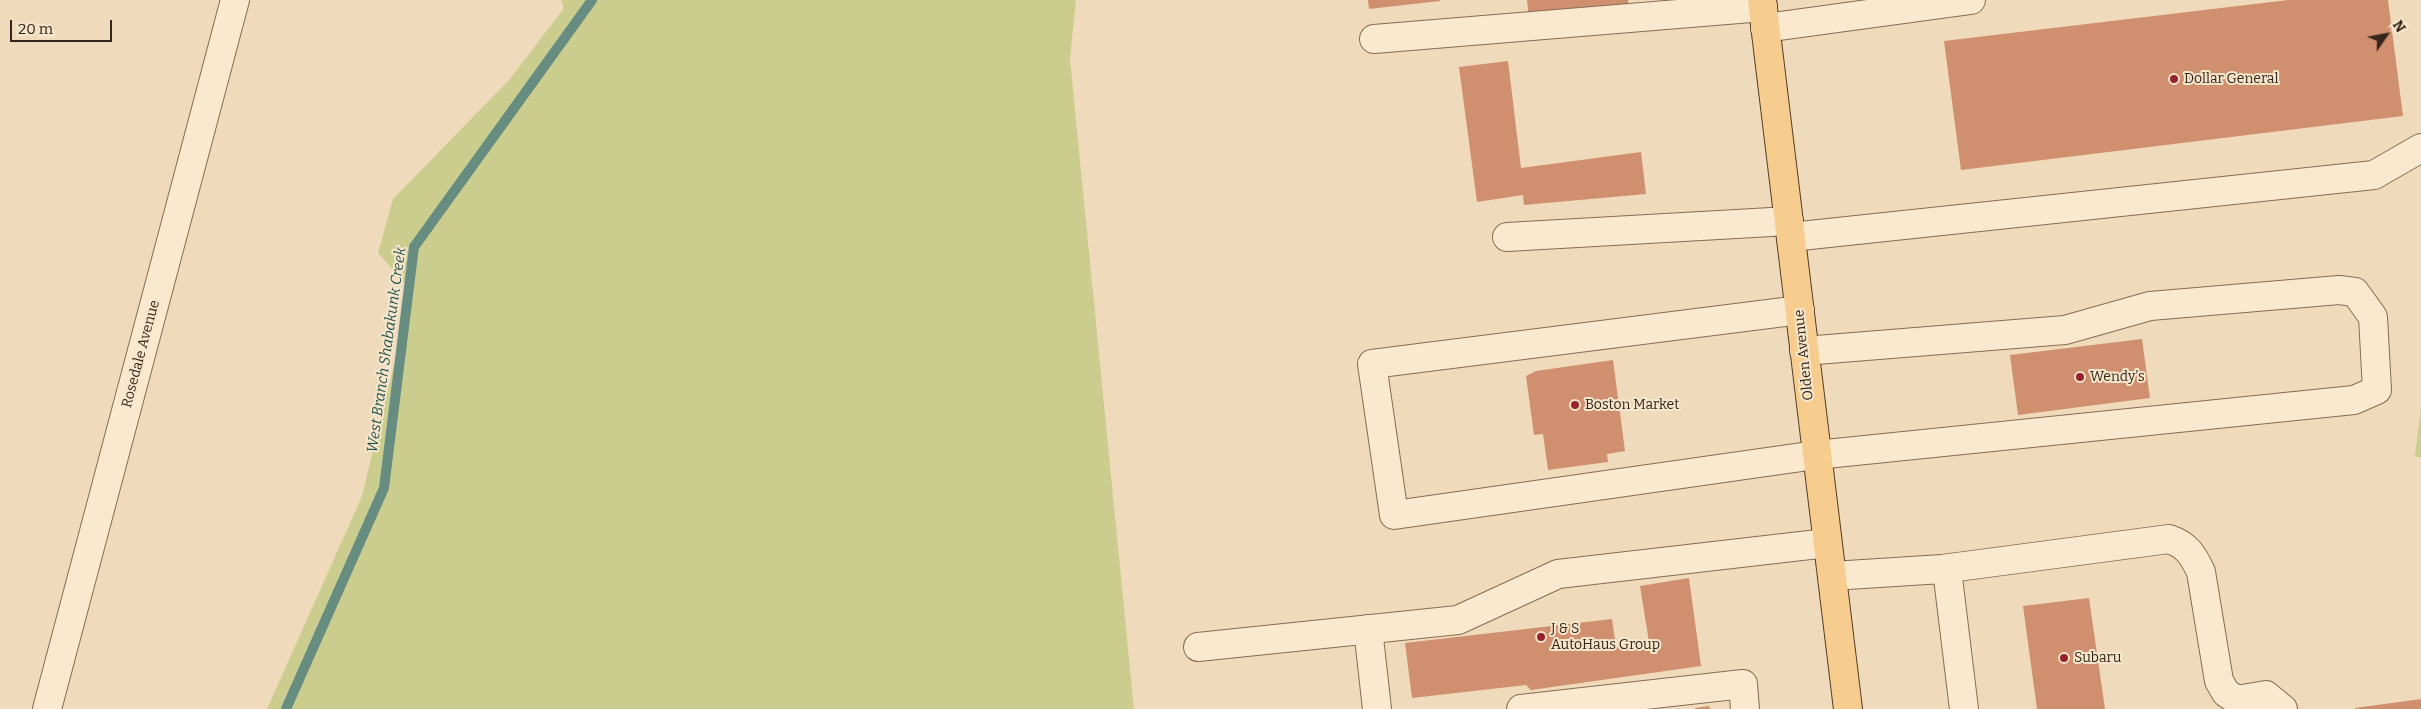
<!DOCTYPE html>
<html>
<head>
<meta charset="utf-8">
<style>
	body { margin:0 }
	#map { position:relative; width:2421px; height:709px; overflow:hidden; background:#efdbbb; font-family:Bitter,serif }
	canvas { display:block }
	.north { position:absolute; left:2361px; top:10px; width:50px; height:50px; -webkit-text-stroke:4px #f7e6cb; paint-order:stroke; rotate:57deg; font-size:14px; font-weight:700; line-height:20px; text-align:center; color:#35251a }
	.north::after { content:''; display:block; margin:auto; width:18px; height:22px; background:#35251a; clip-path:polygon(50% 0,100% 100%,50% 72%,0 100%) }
	.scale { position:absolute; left:10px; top:20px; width:102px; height:22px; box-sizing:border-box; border:2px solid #35251a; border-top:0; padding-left:6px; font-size:15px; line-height:18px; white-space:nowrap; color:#35251a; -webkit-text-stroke:4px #f7e6cb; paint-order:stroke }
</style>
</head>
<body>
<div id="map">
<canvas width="2421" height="709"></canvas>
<div class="north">N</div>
<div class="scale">20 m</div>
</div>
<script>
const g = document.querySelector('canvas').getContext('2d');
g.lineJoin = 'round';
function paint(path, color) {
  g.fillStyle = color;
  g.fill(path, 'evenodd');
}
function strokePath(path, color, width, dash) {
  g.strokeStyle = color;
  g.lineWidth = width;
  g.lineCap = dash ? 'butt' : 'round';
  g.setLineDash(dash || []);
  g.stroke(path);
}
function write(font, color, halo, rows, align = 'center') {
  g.font = font + ' Bitter,serif';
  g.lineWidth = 4;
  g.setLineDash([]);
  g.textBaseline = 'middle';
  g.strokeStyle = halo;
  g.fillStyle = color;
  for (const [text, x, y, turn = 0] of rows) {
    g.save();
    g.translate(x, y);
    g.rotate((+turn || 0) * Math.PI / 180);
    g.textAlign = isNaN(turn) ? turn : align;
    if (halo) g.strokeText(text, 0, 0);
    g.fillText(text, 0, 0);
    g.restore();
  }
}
paint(new Path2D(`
	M561,0H1076L1070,59L1134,709H267L362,496L412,291L378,253L393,199L510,79L564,8Z
	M2421,406V458L2415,456Z`), '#cbcd8f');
strokePath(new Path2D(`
	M286,709L384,488L414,247L592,0`), '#678d81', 10);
paint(new Path2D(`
	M1368,0H1440V1L1369,9Z
	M1527,0H1628L1629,7L1529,19Z
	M2288,0H2388L2403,116L1961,170L1944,41Z
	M1508,61L1521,168L1641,152L1646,194L1524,205L1523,195L1477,202L1459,67Z
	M2142,339L2150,398L2018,415L2010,355Z
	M1613,360L1625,451L1607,454L1608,462L1548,470L1543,434L1534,435L1526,376L1536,371Z
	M1689,578L1701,666L1531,690L1526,685L1412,698L1405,643L1612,619L1616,647L1649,642L1640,586Z
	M2089,598L2105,709H2037L2023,606Z
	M2421,699V709H2355V708Z
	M1709,706L1710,709H1695V708Z`), '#d08f6f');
const minor = new Path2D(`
	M1765,28L1971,0
	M1374,39L1763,7
	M1507,237L1789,221
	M1791,237L2374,175L2421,148
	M1800,310L1372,364L1394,515L1816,455L2354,400L2377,390L2373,317L2355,292L2339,290L2150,306L2065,330L1804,351
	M1942,569L1948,578L1964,709
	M1832,576L1942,569L2169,539C2187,545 2193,555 2201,572L2219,681L2226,693L2237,700L2266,695L2283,709
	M1368,629L1377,709
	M1198,647L1458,620L1558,574L1827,543
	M47,709L235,0
	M1521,709L1743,684L1745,709`);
const major = new Path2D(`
	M1762,0L1848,709`);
strokePath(minor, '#876b54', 30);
strokePath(major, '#543a29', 30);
strokePath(minor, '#fae9ce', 28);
strokePath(major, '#f6cd8f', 28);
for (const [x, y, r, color] of [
	[2174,79,5,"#98222d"],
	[2080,377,5,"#98222d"],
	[1575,405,5,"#98222d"],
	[1541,637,5,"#98222d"],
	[2064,658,5,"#98222d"]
]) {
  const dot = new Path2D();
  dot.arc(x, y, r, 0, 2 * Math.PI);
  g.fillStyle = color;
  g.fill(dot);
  strokePath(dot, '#f7e6cb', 2);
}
write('14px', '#35251a', '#f7e6cb', [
	["Dollar General",2184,79],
	["Wendy's",2090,377],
	["Boston Market",1585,405],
	["J & S",1551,629],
	["AutoHaus Group",1551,645],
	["Subaru",2074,658]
], 'left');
write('14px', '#35251a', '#f7e6cb', [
	["Rosedale Avenue",141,354,-75],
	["Olden Avenue",1804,355,-96]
]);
write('italic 15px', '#28564f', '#f7e6cb', [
	["West Branch Shabakunk Creek",387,350,-82]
]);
</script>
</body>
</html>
